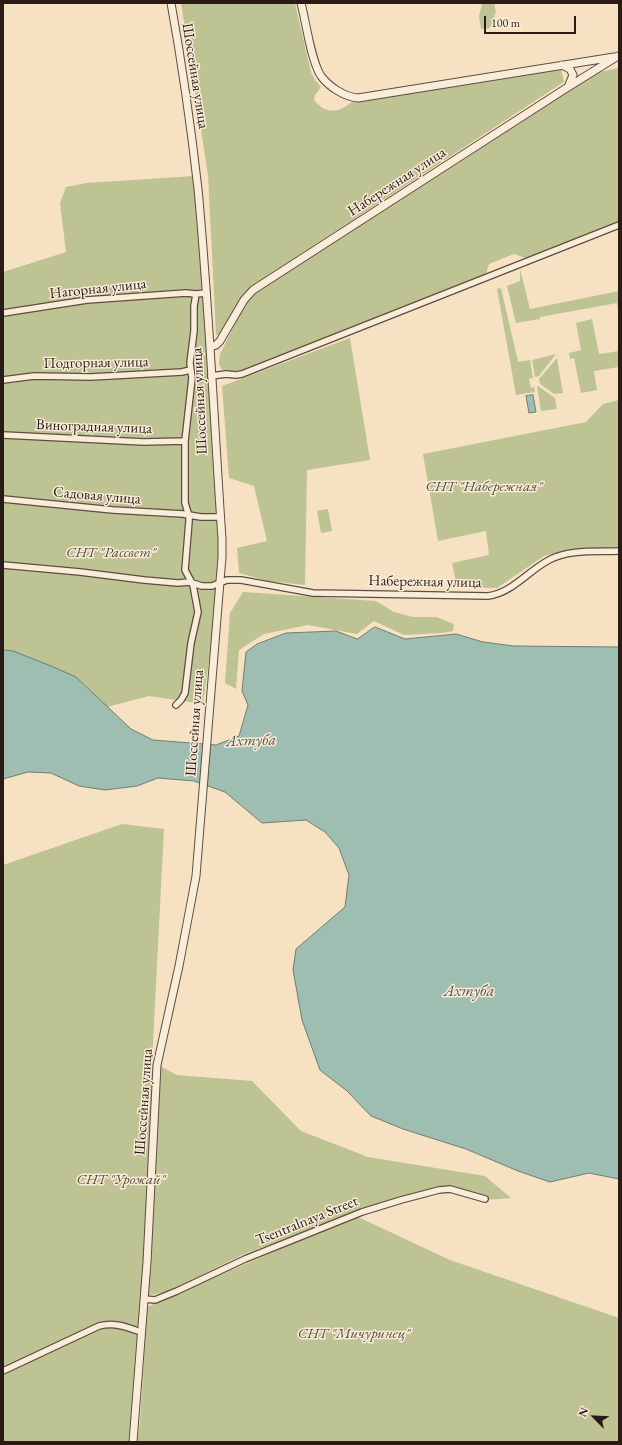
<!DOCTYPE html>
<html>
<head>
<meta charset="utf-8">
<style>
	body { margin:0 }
	#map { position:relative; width:622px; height:1445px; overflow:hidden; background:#f6e2c3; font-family:"EB Garamond",serif }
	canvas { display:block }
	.frame { position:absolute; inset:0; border:4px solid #2b1b16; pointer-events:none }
	.north { position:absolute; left:574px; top:1397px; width:40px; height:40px; -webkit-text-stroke:3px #f9ecd8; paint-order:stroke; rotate:294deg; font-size:11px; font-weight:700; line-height:16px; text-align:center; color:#2b1b16 }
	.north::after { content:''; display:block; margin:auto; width:14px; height:18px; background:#2b1b16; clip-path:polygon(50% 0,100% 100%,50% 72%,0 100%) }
	.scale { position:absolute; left:484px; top:16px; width:92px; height:18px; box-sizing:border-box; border:2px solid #2b1b16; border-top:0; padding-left:5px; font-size:12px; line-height:14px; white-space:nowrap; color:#2b1b16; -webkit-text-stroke:3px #f9ecd8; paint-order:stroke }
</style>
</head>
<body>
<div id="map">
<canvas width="622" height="1445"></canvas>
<div class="frame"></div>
<div class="north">N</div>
<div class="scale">100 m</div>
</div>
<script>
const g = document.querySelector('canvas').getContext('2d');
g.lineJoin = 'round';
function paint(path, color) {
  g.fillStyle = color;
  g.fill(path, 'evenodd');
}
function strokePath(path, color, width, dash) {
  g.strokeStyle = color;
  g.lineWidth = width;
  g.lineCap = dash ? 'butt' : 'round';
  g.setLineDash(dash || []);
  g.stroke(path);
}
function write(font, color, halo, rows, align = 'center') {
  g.font = font + ' "EB Garamond",serif';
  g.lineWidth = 3;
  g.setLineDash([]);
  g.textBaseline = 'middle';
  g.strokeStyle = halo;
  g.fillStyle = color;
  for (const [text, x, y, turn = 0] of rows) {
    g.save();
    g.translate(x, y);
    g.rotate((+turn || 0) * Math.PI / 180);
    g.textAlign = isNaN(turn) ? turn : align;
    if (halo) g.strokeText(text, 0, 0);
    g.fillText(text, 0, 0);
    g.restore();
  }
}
paint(new Path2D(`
	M181,3H295L311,72L315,80L321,87L315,95L314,100C327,116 340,112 353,101L561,69L564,82L250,287L221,335H216L208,175Z
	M487,3H494L496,12L490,28L481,29L479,16L482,4Z
	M619,68V222L525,258L514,254L489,264L486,274L243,370L233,372L221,369L219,363L220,354L242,310L252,296L296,266L463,160L595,73Z
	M194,176L205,299L220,555L214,623L203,704L149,696L107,707L76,677L3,654V272L66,252L60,203L66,187L87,183Z
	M520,269L530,309L619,291V315L617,303L540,317V319L516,323L507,286L520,281Z
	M501,288L518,362L530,360L533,378L529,379L531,388L534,387L535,392L516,395L497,289Z
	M592,319L599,354L619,351V367L594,371L597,390L581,393L574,358L570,359L569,353L581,350L576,323Z
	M350,338L370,460L307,470L305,585L268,581L239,573L237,548L267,541L254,486L229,478L222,386Z
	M556,354L539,376L535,377L532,360Z
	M557,358L563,393L554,394L540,384L539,379Z
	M538,386L555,398L557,409L541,411L537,387Z
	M619,400V547L564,551L544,556L497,588L457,587L452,563L489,555L486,531L438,541L423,454L586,422L603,404Z
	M328,509L332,531L321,533L317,511Z
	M243,592L376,601L394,612L413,617H436L454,624L453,631L442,633L404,635L374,621L357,634L308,625L264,634L239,650L236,689L225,683L230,613Z
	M122,824L164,829L152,1062L177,1075L252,1081L301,1131L368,1157L485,1176L511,1198L485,1200L450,1189L407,1195L356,1212L242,1255L167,1292L140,1297L129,1442H3V865Z
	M356,1216L450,1260L619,1318V1442H137L140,1422L147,1307Z`), '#bdc393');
const water = new Path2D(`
	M533,395L536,412L529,413L526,396Z
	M375,627L405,639L456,634L483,642L514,646L619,647V1179L589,1173L550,1182L518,1171L466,1149L403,1129L371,1116L347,1091L320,1070L302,1020L293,970L296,949L345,907L349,875L339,848L325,832L306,820L262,823L225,792L194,781L158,778L137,786L105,790L79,786L51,773L28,772L3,779V650L13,651L51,666L76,677L131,729L153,740L216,745L239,736L248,705L242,691L246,652L257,644L286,633L336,631L357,639Z`);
paint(water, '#9dbeb0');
strokePath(water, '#6f7d72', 1);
const minor = new Path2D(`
	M3,313L87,300L186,293L196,294L207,293
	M211,376L226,374L236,375L242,374L619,225
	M3,380L34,376L91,377L182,372L190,370
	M3,435L144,442L185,441
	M3,499L113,510L183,514L201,517H220
	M3,565L80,572L144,580L178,583L189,582L202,586H212L227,580H241L313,593L488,596C512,593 528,571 549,560C569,549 596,552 619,551
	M176,705L181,700L185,693L191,643L198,612L193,585L185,570L189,521V516L185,503V441L192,378L190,363L194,331V306L196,294
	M144,1299L155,1300L177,1291L245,1259L362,1212L401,1200L439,1190L450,1189L485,1199
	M3,1371L99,1326C114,1322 127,1327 141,1332`);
const tertiary = new Path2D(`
	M301,3C306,22 311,61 321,76C329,87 345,97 358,98L614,57
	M562,65L570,69L573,75L568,87
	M210,347L216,345L220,341L244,300L253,290L568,87L618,56
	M133,1442L147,1262L157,1065L179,966L196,876L222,557V539C214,422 209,305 198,189C191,127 182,64 171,3`);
strokePath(minor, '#5e4d41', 8);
strokePath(tertiary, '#5e4d41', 9);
strokePath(minor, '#f9ecd8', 5.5);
strokePath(tertiary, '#f9ecd8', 7);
write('15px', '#2b1b16', '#f9ecd8', [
	["Шоссейная улица",195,76,81],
	["Набережная улица",397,182,-33],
	["Нагорная улица",98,289,-6],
	["Подгорная улица",96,363,-1],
	["Шоссейная улица",200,401,-93],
	["Виноградная улица",94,427,2],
	["Садовая улица",97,496,5],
	["Набережная улица",425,582,1],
	["Шоссейная улица",195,723,-86],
	["Шоссейная улица",144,1102,-86],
	["Tsentralnaya Street",307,1221,-22]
]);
write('italic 15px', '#574d3c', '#f9ecd8', [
	["СНТ \"Набережная\"",484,487],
	["СНТ \"Рассвет\"",111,553],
	["СНТ \"Урожай\"",121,1180],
	["СНТ \"Мичуринец\"",354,1334]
]);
write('italic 16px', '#53544c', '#f9ecd8', [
	["Ахтуба",251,741,-2],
	["Ахтуба",469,992]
]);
</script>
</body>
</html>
